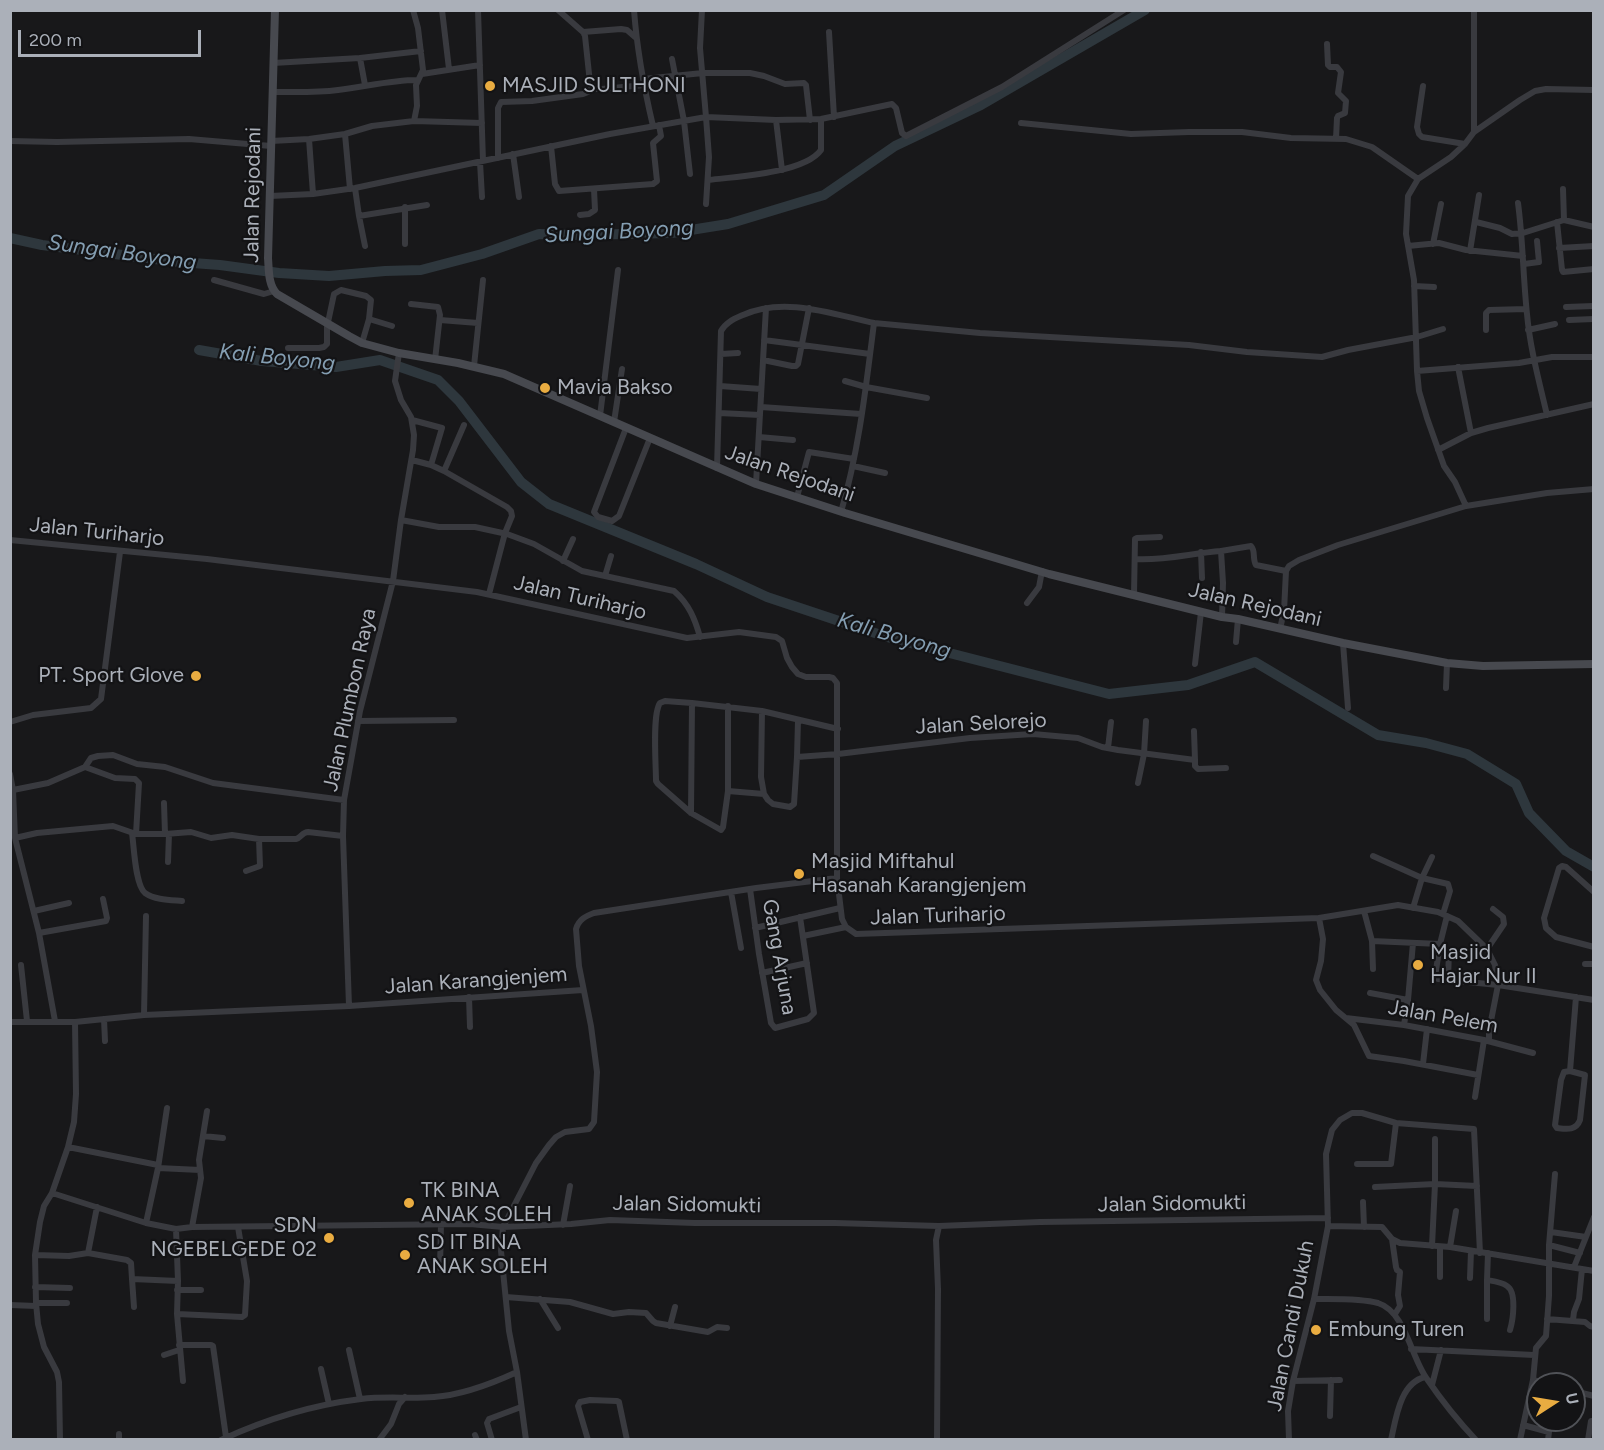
<!DOCTYPE html>
<style>
body{margin:0}
#map{position:relative;width:1604px;height:1450px;overflow:hidden;background:#18181a;font-family:Figtree,sans-serif}
canvas{display:block}
.frame{position:absolute;inset:0;border:12px solid #abb0b9;pointer-events:none}
.north{position:absolute;left:1526px;top:1372px;width:60px;height:60px;box-sizing:border-box;background:#131315;border:2px solid #505257;border-radius:50%;rotate:78deg;font-size:16px;font-weight:700;line-height:24px;text-align:center;color:#abb0b9}
.north::after{content:'';display:block;margin:auto;width:21px;height:27px;background:#e9ac41;clip-path:polygon(50% 0,100% 100%,50% 72%,0 100%)}
.scale{position:absolute;left:18px;top:30px;width:183px;height:27px;box-sizing:border-box;border:3px solid #abb0b9;border-top:0;padding-left:8px;font-size:18px;line-height:21px;white-space:nowrap;color:#abb0b9;-webkit-text-stroke:4px #131315;paint-order:stroke}
</style>
<div id="map">
<canvas width="1604" height="1450"></canvas>
<div class="frame"></div>
<div class="north">U</div>
<div class="scale">200 m</div>
</div>
<script>
const ctx = document.querySelector('canvas').getContext('2d');
ctx.lineJoin = 'round';
function stroke(path, color, width, dash) { ctx.strokeStyle = color; ctx.lineWidth = width; ctx.lineCap = dash ? 'butt' : 'round'; ctx.setLineDash(dash || []); ctx.stroke(path); }
function label(font, color, halo, rows, align = 'center') {
  ctx.font = font + ' Figtree,sans-serif'; ctx.lineWidth = 4.5; ctx.setLineDash([]); ctx.textBaseline = 'middle'; ctx.strokeStyle = halo; ctx.fillStyle = color; for (const [text, x, y, turn = 0] of rows) {
    ctx.save(); ctx.translate(x, y); ctx.rotate((+turn || 0) * Math.PI / 180); ctx.textAlign = isNaN(turn) ? turn : align; if (halo) ctx.strokeText(text, 0, 0); ctx.fillText(text, 0, 0); ctx.restore();
  }
}
const river = new Path2D(`
 M10,238L42,245L179,262L220,265L279,273L329,276L385,271L421,270L482,254L539,234L579,235L672,233L728,224L824,195L895,146L981,105L1145,10
 M199,350L262,361L336,367L380,360L438,380L459,401L521,482L549,504L696,564L767,597L887,637L1109,694L1188,685L1255,662L1378,735L1426,743L1467,754L1516,784L1529,813L1566,851L1594,867`);
const minor = new Path2D(`
 M442,10L449,69
 M478,10L483,161
 M558,10L583,32L585,36L590,83L596,89H602L644,85
 M634,10C637,50 644,88 653,126
 M1474,10V132
 M583,32L621,29L627,30L635,37
 M829,32L834,117
 M1327,44L1328,65L1330,67H1337L1341,72L1338,93L1346,101L1345,113L1338,116L1337,118L1336,139
 M360,58L365,85
 M672,59L684,121L690,174
 M273,63L360,58L421,51
 M422,74L480,65
 M643,79L703,73H750L764,76L785,84L804,83L806,85L810,120
 M1423,86L1417,127L1419,134L1422,137L1465,144
 M272,92C294,92 316,93 338,90C365,87 390,80 417,80
 M776,120L782,170
 M414,121L482,123
 M1021,123L1131,134L1189,132H1242L1291,138L1346,139L1372,147L1418,179
 M345,134L350,189
 M309,139L313,194
 M10,141L57,142L189,139L271,146
 M271,141L309,139L345,134L372,126L414,121L417,106L416,85L423,70L418,28L413,10
 M551,146L555,184L559,191L653,184L657,181L653,143L661,136L659,125
 M513,154L519,197
 M498,158V108L501,102L532,101L583,94L588,92L593,87
 M480,162L482,197
 M708,180C735,177 805,173 821,150V119
 M355,188L359,216L365,246
 M1563,189L1564,220
 M270,196L313,194L355,188L610,134L706,117L700,48L702,10
 M1518,203C1523,240 1523,277 1527,314C1530,348 1539,381 1547,415
 M706,204L709,157L706,117L776,120L821,119L892,104L896,108L902,133L906,136L1002,87L1124,10
 M405,207V244
 M580,215L589,214L595,210L594,189
 M359,216L427,205
 M1476,222L1500,228L1512,234L1523,233L1564,220L1594,227
 M1557,222L1562,270L1563,272L1594,269
 M1433,244L1441,204
 M1408,246L1439,243L1466,250L1523,256
 M1559,248L1594,246
 M1470,251L1479,195
 M1524,264L1539,262L1537,241
 M214,280L264,294L274,291
 M1414,286L1434,287
 M411,304L438,307L440,315L435,360
 M1566,307L1594,306
 M369,319L392,326
 M440,320L478,323
 M1569,320L1594,319
 M874,323L980,333L1189,345L1247,352L1322,357L1348,350L1417,337L1443,329
 M1486,330V313L1489,310L1526,309
 M1528,330L1555,324
 M764,340L870,354
 M288,348H319L324,347L327,344V327L334,294L341,290L366,296L371,300L369,319L362,343
 M721,354L738,353
 M763,360L792,366H796L798,364L809,308
 M474,366L483,280
 M1458,367L1471,433
 M1417,371L1519,363L1552,357H1594
 M845,381L866,387L927,398
 M720,386L761,389
 M761,407L861,414
 M719,413L760,415
 M600,416L618,270
 M412,420L442,428L431,465
 M614,422L622,369
 M626,428L594,512L598,517L612,521L619,516L650,438
 M759,437L793,440
 M1438,450L1471,433L1488,428L1594,404
 M412,460L431,465L444,471L507,507L511,511L512,516L505,533L489,594
 M853,466L885,473
 M717,468L721,331C726,322 734,319 743,315C784,296 832,314 874,323C866,386 859,451 841,512
 M444,471L464,425
 M756,484L766,308
 M797,497L809,452L854,459
 M1466,506L1547,493L1594,489
 M401,520L439,527H475L507,534L534,544L582,571L674,591C689,604 695,619 700,637
 M10,540L207,559L477,592L687,638L739,632L776,637L782,641L787,658L792,667L798,674L806,677H829L833,678L837,683V878L842,919L846,927L856,934L1319,918L1398,905L1438,912L1458,921L1487,949L1495,965L1498,985L1594,1000
 M1201,552L1202,578
 M1135,559C1164,561 1192,553 1221,551
 M563,561L573,539
 M605,576L611,556
 M1134,595L1135,539L1137,538L1160,537
 M1027,603L1039,587L1042,571
 M1222,617L1223,583L1221,551L1251,546C1256,551 1252,559 1256,565L1286,571
 M1280,629L1284,611L1286,571L1289,566L1299,560L1338,545L1466,506L1455,482L1444,466L1427,418L1419,391L1417,371L1414,280L1406,234L1408,196L1418,179L1451,157L1465,144L1474,132L1520,100L1535,91L1546,89L1594,90
 M1236,642L1238,619
 M1343,643L1348,708
 M1195,664L1201,612
 M1446,688L1447,663
 M728,706V791L764,794
 M762,711L761,777L764,794L768,800L773,804L790,807L794,804L797,757
 M798,720L797,757L838,754L970,738L1033,734L1078,738L1102,747L1118,750L1195,760V766L1198,769L1226,768
 M358,721L454,720
 M10,722L33,715L91,708L101,699L120,552
 M1194,731L1195,760
 M1108,748L1111,722
 M85,767L91,758L98,756L113,755L137,764L165,767L213,783L344,800
 M10,774L13,790L15,838L39,933L55,1021
 M1138,783L1144,754L1146,721
 M13,790L48,783L85,767L115,778L135,779L139,783L136,834
 M728,791L723,827L721,830L691,813L658,784L656,781C656,765 652,714 660,703L665,701L692,703L762,711L838,729
 M164,803L165,834
 M691,813L692,703
 M132,833C134,846 135,885 145,893C155,900 170,900 182,901
 M15,838L37,833L113,826L136,834H165L191,832L211,838L232,835L259,839H296C301,838 302,832 308,832L343,836
 M1373,856L1422,878L1448,884L1450,891L1443,914
 M168,862L169,834
 M246,871L260,866L259,839
 M750,889L759,954L771,1023L775,1028L808,1019L814,1013L800,917
 M731,892L741,948
 M1594,892L1566,867L1562,866L1559,868L1544,918L1546,928L1556,937L1594,947
 M1413,908L1422,878L1432,857
 M34,911L69,903
 M1364,911L1372,941L1373,969
 M1447,916L1440,944L1435,977L1438,979L1498,985L1489,1031V1041
 M1319,918L1323,939L1321,961L1316,980L1320,990L1336,1010L1354,1025L1369,1056L1404,1061L1478,1075
 M755,928L840,908
 M39,933L106,921L107,918L103,899
 M803,936L846,927
 M1372,941L1440,944
 M1487,949L1504,924L1503,917L1493,909
 M1585,964H1594
 M21,965L27,1021
 M762,973L807,963
 M1448,980L1449,951
 M1370,993L1408,1000
 M469,997L470,1027
 M349,1006L343,836L344,800L360,711L393,581L401,520L413,450L414,435L411,417L401,400L395,381L399,353
 M144,1015L146,916
 M1346,1018L1404,1025L1484,1040L1533,1053
 M104,1019L105,1041
 M10,1022H75L144,1015L349,1006L583,990
 M1404,1025L1408,1000L1413,943
 M1423,1064L1427,1029
 M1570,1071L1585,1075L1580,1120C1576,1131 1566,1129 1557,1128L1555,1125L1561,1080L1564,1072L1570,1071L1576,997
 M1475,1097L1484,1040
 M203,1136L223,1138
 M68,1147L158,1165
 M1357,1164H1391L1396,1123
 M158,1168L200,1170
 M1375,1187L1435,1184L1477,1186
 M52,1193L146,1223L176,1229L192,1227L470,1224L503,1227L571,1224L610,1220L695,1223H835L939,1226L1040,1222L1328,1218
 M1363,1202L1364,1227
 M146,1223L158,1168L167,1108
 M563,1225L570,1186
 M1328,1226L1382,1227L1392,1239L1400,1243L1450,1247L1594,1271
 M192,1227L201,1178L199,1160L207,1111
 M176,1229L178,1281L177,1314L183,1381
 M1551,1232L1586,1237
 M1392,1239L1396,1267L1397,1270L1400,1272L1398,1295L1400,1306L1395,1314
 M1549,1245L1580,1253
 M1432,1246L1435,1184V1139
 M1450,1247L1456,1211
 M88,1253L97,1207
 M35,1255L69,1256L88,1253L127,1260L131,1263L132,1279
 M1574,1267L1594,1217
 M440,1268L441,1224
 M1440,1277V1247
 M1470,1278L1471,1251
 M1487,1280L1488,1253
 M35,1287L70,1288
 M177,1290H201
 M506,1297L570,1302L613,1314L629,1312L646,1313L653,1321L656,1323L708,1332L717,1327L727,1328
 M540,1299L558,1328
 M1314,1299C1332,1299 1361,1298 1378,1303C1406,1312 1411,1358 1427,1379C1442,1401 1458,1421 1476,1440
 M36,1303H67
 M10,1305L36,1306
 M134,1307L132,1279L178,1281
 M177,1314L242,1317L245,1315L247,1281L238,1227
 M1487,1319V1280C1493,1281 1502,1282 1507,1286C1517,1292 1513,1320 1510,1330
 M1547,1319L1585,1322L1590,1326L1594,1327
 M1573,1320L1574,1312L1579,1299L1582,1269
 M670,1326L675,1307
 M179,1345H211L213,1346L226,1437
 M1411,1349L1534,1355
 M349,1350L360,1399
 M164,1355L179,1350
 M321,1369L329,1404
 M1533,1380L1549,1384
 M1293,1381L1340,1380
 M1432,1385L1441,1350
 M1574,1391L1594,1396
 M1330,1416L1331,1380
 M1523,1425L1549,1432L1548,1440
 M475,1435L477,1440
 M60,1440L59,1382L57,1372L44,1347L38,1324L36,1303L35,1255L40,1222L44,1206L52,1193L68,1147L74,1122L76,1094L75,1022
 M119,1440V1434
 M221,1440C266,1419 312,1405 361,1399C385,1396 410,1399 434,1397C463,1395 491,1384 517,1372
 M379,1440L391,1424L399,1404L405,1397
 M492,1440L487,1423L489,1419L521,1407
 M526,1440L517,1372L509,1331L501,1251L503,1227L536,1163L549,1145L556,1137L565,1132L589,1129L594,1122L597,1072L591,1026L579,966L576,929C579,919 586,916 594,913L756,888L837,878
 M588,1440L578,1406L580,1402L590,1400L617,1401L619,1402L627,1440
 M937,1440L938,1289L936,1240L939,1226
 M1289,1440L1288,1411L1293,1381L1314,1299L1328,1226L1326,1154L1332,1130L1340,1120L1352,1113H1362L1396,1123L1474,1129L1480,1253
 M1391,1440C1396,1418 1400,1383 1425,1377
 M1520,1440L1533,1380L1536,1348L1546,1336L1549,1296V1245L1555,1174
 M1588,1440L1591,1421H1594`);
const secondary = new Path2D(`
 M275,10L268,258C269,270 268,285 277,294L349,336L362,343L399,353L458,363L504,374L756,484L845,513L1049,574L1222,617L1238,619L1343,643L1447,663L1483,666L1594,664`);
const markers = [
 [490,86,6,"#e9ac41"],
 [545,388,6,"#e9ac41"],
 [196,676,6,"#e9ac41"],
 [799,874,6,"#e9ac41"],
 [1418,965,6,"#e9ac41"],
 [409,1203,6,"#e9ac41"],
 [329,1238,6,"#e9ac41"],
 [405,1255,6,"#e9ac41"],
 [1316,1330,6,"#e9ac41"]
];
const poiNames = [
 ["MASJID SULTHONI",502,86],
 ["Mavia Bakso",557,388],
 ["PT. Sport Glove",184,676,"right"],
 ["Masjid Miftahul",811,862],
 ["Hasanah Karangjenjem",811,886],
 ["Masjid",1430,953],
 ["Hajar Nur II",1430,977],
 ["TK BINA",421,1191],
 ["ANAK SOLEH",421,1215],
 ["SDN",317,1226,"right"],
 ["NGEBELGEDE 02",317,1250,"right"],
 ["SD IT BINA",417,1243],
 ["ANAK SOLEH",417,1267],
 ["Embung Turen",1328,1330]
];
const streetNames = [
 ["Jalan Rejodani",253,195,-89],
 ["Jalan Rejodani",790,474,19],
 ["Jalan Turiharjo",97,532,6],
 ["Jalan Turiharjo",580,598,13],
 ["Jalan Rejodani",1255,605,13],
 ["Jalan Plumbon Raya",350,700,-78],
 ["Jalan Selorejo",981,724,-3],
 ["Jalan Turiharjo",938,916,-2],
 ["Gang Arjuna",779,957,80],
 ["Jalan Karangjenjem",476,981,-4],
 ["Jalan Pelem",1443,1017,10],
 ["Jalan Sidomukti",1172,1204,-1],
 ["Jalan Sidomukti",687,1205,1],
 ["Jalan Candi Dukuh",1291,1326,-79]
];
const waterNames = [
 ["Sungai Boyong",619,232,-3],
 ["Sungai Boyong",122,253,8],
 ["Kali Boyong",277,358,6],
 ["Kali Boyong",894,636,16]
];
stroke(river, '#2e373d', 10);
stroke(minor, '#393a3f', 6);
stroke(secondary, '#47494f', 8);
for (const [x, y, r, color] of markers) { const dot = new Path2D(); dot.arc(x, y, r, 0, 2 * Math.PI); ctx.fillStyle = color; ctx.fill(dot); stroke(dot, '#131315', 2); }
label('21px', '#abb0b9', '#131315', poiNames, 'left');
label('21px', '#abb0b9', '#131315', streetNames);
label('italic 22px', '#849eb2', '#131315', waterNames);
</script>
